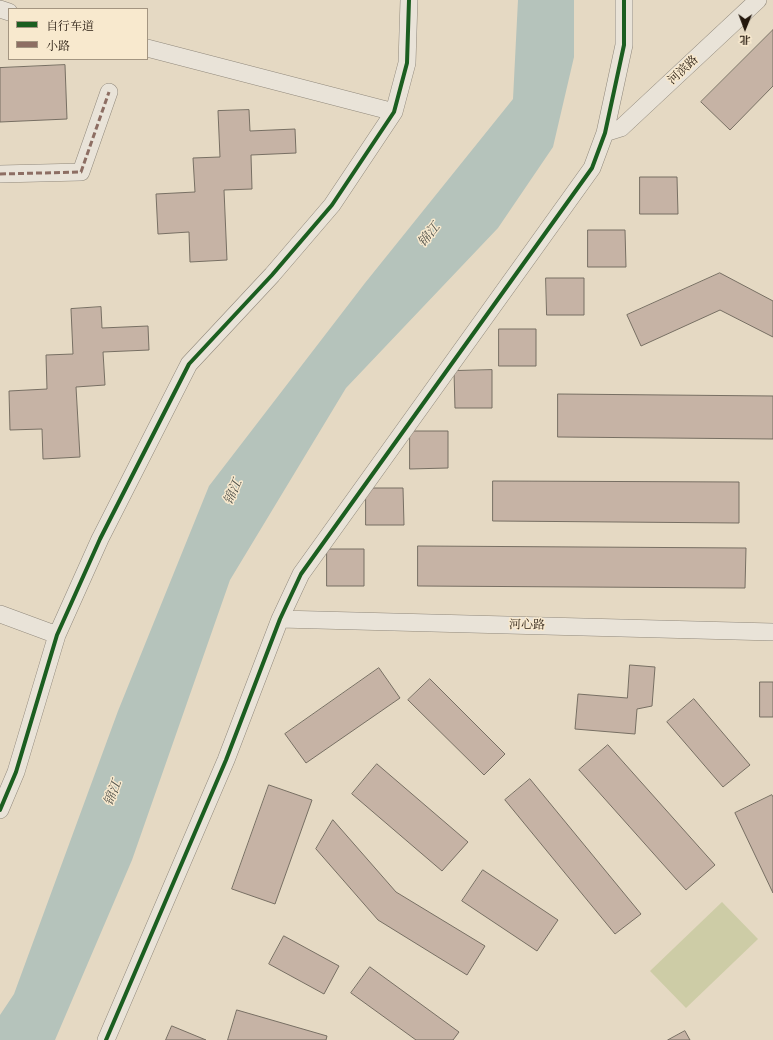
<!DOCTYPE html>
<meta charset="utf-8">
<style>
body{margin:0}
#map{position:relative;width:773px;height:1040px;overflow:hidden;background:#e5d9c3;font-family:"Libre Caslon Text","Noto Serif SC",serif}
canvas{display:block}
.legend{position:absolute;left:8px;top:8px;width:140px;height:52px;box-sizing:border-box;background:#f8e9ce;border:1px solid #a39581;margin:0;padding:5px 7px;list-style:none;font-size:12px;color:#24180d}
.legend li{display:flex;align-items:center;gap:8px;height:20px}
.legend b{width:20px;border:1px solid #a39581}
.north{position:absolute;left:725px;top:8px;width:40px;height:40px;-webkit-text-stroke:3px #f8e9ce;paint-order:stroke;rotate:181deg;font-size:11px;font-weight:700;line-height:16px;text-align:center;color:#24180d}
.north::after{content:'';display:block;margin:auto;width:14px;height:18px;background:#24180d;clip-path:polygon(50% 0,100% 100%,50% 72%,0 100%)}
</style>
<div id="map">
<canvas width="773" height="1040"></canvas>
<ul class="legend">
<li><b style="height:5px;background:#1b5e20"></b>自行车道</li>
<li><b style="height:5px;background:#8d6e63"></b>小路</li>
</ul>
<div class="north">北</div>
</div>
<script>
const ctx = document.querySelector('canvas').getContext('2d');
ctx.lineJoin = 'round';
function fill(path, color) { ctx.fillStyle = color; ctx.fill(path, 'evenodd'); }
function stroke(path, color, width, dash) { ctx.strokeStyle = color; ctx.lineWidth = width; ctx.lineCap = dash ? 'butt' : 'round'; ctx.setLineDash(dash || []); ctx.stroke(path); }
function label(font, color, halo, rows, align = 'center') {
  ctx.font = font + ' "Libre Caslon Text","Noto Serif SC",serif'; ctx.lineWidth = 3; ctx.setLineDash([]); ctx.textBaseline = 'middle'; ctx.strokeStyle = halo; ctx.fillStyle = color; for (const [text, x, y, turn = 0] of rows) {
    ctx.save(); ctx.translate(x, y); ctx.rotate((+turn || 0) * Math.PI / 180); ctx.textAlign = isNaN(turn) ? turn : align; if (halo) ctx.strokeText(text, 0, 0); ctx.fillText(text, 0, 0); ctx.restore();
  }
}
const green = new Path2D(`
 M722,902L758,939L686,1008L650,971Z`);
const water = new Path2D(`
 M518,0H574V57L553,147L498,228L346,388L230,580L132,860L55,1040H0V1015L14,994L118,711L209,486L365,283L513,99Z`);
const building = new Path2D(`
 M773,30V86L730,130L701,102Z
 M65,65L67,119L0,122V68Z
 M249,110L250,131L295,129L296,153L251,155L252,189L224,190L227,260L190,262L189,232L158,234L156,194L195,192L193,158L220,157L218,111Z
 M640,177H677L678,214H640Z
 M588,230H625L626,267H588Z
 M720,273L773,301V337L720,310L641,346L627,315Z
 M546,278H584V315H547Z
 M101,307L102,328L148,326L149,350L103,352L105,385L76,387L80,457L43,459L42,429L10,430L9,391L47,389L46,355L73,354L71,309Z
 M499,329H536V366H499Z
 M492,370V408H455L454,371Z
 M558,394L773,396V439L558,437Z
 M410,431H448V468L410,469Z
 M493,481L739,482V523L493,521Z
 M366,488H403L404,525H366Z
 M418,546L746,548L745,588L418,586Z
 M327,549H364V586H327Z
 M630,665L655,667L652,706L637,709L635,734L575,729L578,694L627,698Z
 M379,668L400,698L306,763L285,734Z
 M430,679L505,754L484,775L408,700Z
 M760,682H773V717H760Z
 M694,699L750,765L723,787L667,722Z
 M608,745L715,865L686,890L579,770Z
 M377,764L468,842L442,871L352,794Z
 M530,779L641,914L615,934L505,800Z
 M269,785L312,800L275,904L232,889Z
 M772,795L773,797V893L735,813Z
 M333,820L396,892L485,946L467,975L378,920L316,849Z
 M483,870L558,920L537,951L462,901Z
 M284,936L339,966L324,994L269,964Z
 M370,967L459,1032L453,1040H416L351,993Z
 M237,1010L327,1036L326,1040H228Z
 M172,1026L206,1040H166Z
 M685,1031L690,1040H668Z`);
const street = new Path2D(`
 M0,9L9,12
 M147,48L394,112
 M605,133L621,128L758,0
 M0,174L81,172L109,92
 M0,614L57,635
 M280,619L773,632
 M0,810L16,772L57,635L100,539L189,364L272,275L332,205L394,112L407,63L409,0
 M106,1040L226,760L280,619L301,574L592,168L605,133L624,45V0`);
const quiet = new Path2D(`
 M0,174L81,172L109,92`);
const cycleway = new Path2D(`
 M0,810L16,772L57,635L100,539L189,364L272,275L332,205L394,112L407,63L409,0
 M106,1040L226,760L280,619L301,574L592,168L605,133L624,45V0`);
const streetNames = [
 ["河滨路",683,70,-43],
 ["河心路",527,625,1]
];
const waterNames = [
 ["锦江",429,235,-51],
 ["锦江",233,492,-66],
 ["锦江",113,793,-69]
];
fill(green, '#cdcca6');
fill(water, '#b5c3bb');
fill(building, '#c6b3a5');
stroke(building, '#776f63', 1);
stroke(street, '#91897c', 18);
stroke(street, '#e9e3d8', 17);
stroke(quiet, '#8d6e63', 3, [6, 3]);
stroke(cycleway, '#1b5e20', 4);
label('12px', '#24180d', '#f8e9ce', streetNames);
label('italic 13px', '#4f5049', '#f8e9ce', waterNames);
</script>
